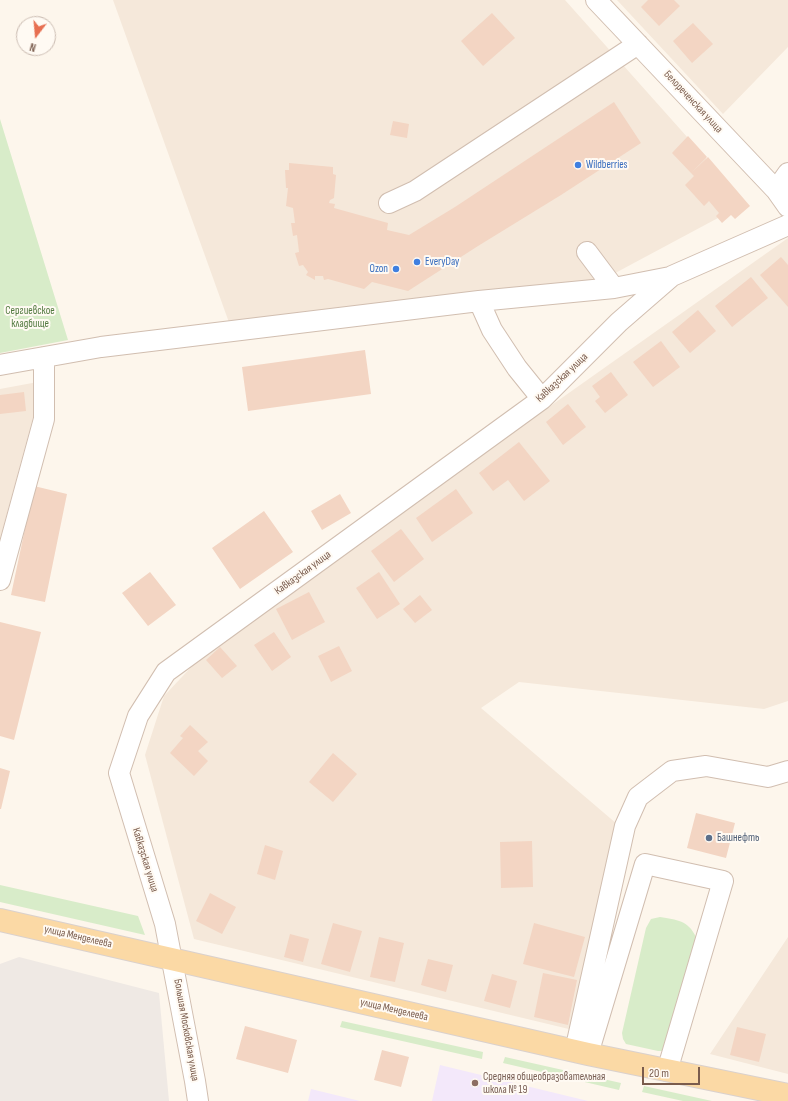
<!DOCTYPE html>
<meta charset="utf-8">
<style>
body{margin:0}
#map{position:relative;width:788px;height:1101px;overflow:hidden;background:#fdf6ec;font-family:"Sofia Sans Condensed",sans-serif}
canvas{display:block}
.north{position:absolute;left:16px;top:16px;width:40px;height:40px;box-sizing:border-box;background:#fffaf3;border:1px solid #cabbb1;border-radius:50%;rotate:196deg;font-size:11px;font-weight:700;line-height:16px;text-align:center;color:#7a5c4d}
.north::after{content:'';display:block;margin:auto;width:14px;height:18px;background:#e76f51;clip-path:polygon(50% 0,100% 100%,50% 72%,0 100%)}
.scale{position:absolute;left:642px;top:1067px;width:58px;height:18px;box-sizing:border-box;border:2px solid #7a5c4d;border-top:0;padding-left:5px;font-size:12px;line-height:14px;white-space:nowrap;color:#7a5c4d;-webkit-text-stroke:3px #fffaf3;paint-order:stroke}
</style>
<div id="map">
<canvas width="788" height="1101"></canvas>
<div class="north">N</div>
<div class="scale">20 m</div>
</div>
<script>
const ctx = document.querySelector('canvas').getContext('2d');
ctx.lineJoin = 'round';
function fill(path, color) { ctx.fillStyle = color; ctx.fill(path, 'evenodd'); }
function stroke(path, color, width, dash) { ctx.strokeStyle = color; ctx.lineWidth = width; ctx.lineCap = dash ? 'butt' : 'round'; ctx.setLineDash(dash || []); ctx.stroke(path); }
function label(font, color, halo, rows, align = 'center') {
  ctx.font = font + ' "Sofia Sans Condensed",sans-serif'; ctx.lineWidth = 4; ctx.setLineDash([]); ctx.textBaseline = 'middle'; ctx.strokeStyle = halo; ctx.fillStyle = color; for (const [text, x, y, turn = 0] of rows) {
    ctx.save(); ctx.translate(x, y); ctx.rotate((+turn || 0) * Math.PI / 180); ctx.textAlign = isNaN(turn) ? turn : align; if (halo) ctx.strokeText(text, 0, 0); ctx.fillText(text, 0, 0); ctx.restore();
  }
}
const residential = new Path2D(`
 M113,0H565L746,203L591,286L231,328Z
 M617,0H788V47L723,114Z
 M788,238V701L764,709L519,682L481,708L617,824L573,1030L194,939L145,755L164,696L211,646Z
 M43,381L0,539V389Z
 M788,937V1074L710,1054Z`);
const industrial = new Path2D(`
 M19,957L159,993L169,1101H0V964Z`);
const education = new Path2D(`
 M440,1065L588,1101H432Z
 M311,1089L360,1101H308Z`);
const green = new Path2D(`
 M0,119L68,340L0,353Z
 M0,885L138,916L145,935L0,902Z
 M660,917C677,920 688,920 696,937L666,1048L663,1051H658L626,1044L623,1039L622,1033L646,928L651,919Z
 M342,1021L483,1052L482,1059L340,1027Z
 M505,1057L621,1083L619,1090L503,1063Z
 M644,1086L712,1101H683L642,1092Z`);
const building = new Path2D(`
 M648,0H674L680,6L659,26L641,7Z
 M492,13L515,38L483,66L461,41Z
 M693,23L713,44L692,63L673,41Z
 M614,102L641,143L561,195L478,246L408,291L372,282L364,289L328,279L324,280L323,276H315V280L306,275L308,272L303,265L299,266L295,253L299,252L297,235L293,236L291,223H295L293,208L286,206L288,188H286L285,170H289V163L333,167V174L336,175L334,198L330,200L329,203L335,204L334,208L388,223L387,230L409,235L455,207Z
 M393,121L409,124L407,138L390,135Z
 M688,136L707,157L691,173L672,153Z
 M708,157L750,206L735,219L731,215L722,223L716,216L719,213L709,201L704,206L685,185L694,176L691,173Z
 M781,257L788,265V307L760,275Z
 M751,277L768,298L732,327L715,306Z
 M698,310L716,331L690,353L672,332Z
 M661,341L680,367L653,387L633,362Z
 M365,350L371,394L248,411L242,367Z
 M611,372L628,395L605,413L595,401L600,397L592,386Z
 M24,392L26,411L0,414V395Z
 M568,404L586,427L563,445L546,422Z
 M519,442L550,481L524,501L508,480L493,491L479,473Z
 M34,486L67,494L45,602L11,595Z
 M456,489L473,513L432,542L416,518Z
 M340,494L351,513L322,530L311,511Z
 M264,511L293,552L240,589L212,548Z
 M401,529L424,559L394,582L371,551Z
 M150,572L176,605L148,626L122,593Z
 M379,572L400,604L377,619L356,588Z
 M309,592L325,622L292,640L276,609Z
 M420,595L432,610L415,623L403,609Z
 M0,622L41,632L14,740L0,736Z
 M274,632L291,657L272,671L254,645Z
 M339,646L352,671L331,682L318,656Z
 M220,647L237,666L222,678L206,660Z
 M190,725L208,742L198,751L208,761L194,776L170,753L183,738L180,736Z
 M333,753L357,774L333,802L309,782Z
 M0,768L10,771L1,809H0Z
 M696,813L735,823L726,858L687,848Z
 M532,841L533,887L501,888L500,842Z
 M265,845L283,851L275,880L257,874Z
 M210,893L236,907L222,934L196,921Z
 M333,923L362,931L350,972L321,964Z
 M534,923L585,937L574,977L523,964Z
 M290,934L309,939L303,962L284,957Z
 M379,937L404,943L395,982L370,977Z
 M428,959L453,965L446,992L421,985Z
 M543,973L577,980L568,1025L534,1017Z
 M492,974L517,981L510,1008L484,1001Z
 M245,1026L297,1040L288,1073L236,1059Z
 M737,1027L766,1034L759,1062L730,1055Z
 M382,1050L409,1057L401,1087L374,1080Z`);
const minor = new Path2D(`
 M596,0L776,190L788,207
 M776,190L788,173
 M389,203L415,191L638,44
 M587,252L614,288
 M479,301L492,330L517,368L542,399
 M0,365L101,347L479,301L614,288L670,277
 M0,580L44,419V357
 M575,1051L625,826L638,797L672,771L706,766L768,777L788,771
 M588,1054L645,864L723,881L667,1071
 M198,1101L195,1081L165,924L119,773L138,716L166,672L542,399L619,322L672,276L788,225`);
const major = new Path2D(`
 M0,920L588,1054L788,1095`);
const markers = [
 [578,165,4,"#3f7fe0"],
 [417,262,4,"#3f7fe0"],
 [396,269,4,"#3f7fe0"],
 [709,838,4,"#5c6f8a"],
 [475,1083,4,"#8d6e63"]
];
const streetNames = [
 ["Белореченская улица",693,102,47],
 ["Кавказская улица",562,378,-43],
 ["Кавказская улица",303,573,-36],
 ["Кавказская улица",145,860,73],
 ["улица Менделеева",78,937,13],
 ["улица Менделеева",394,1010,13],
 ["Большая Московская улица",186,1030,80]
];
const shopNames = [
 ["Wildberries",586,165],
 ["EveryDay",425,262],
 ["Ozon",388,269,"right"]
];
const parkNames = [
 ["Сергиевское",30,311],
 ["кладбище",30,324]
];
const serviceNames = [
 ["Башнефть",717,838]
];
const educationNames = [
 ["Средняя общеобразовательная",483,1077],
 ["школа № 19",483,1090]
];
fill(residential, '#f5e8da');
fill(industrial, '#efe9e4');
fill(education, '#f3e8fa');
fill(green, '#d8ecc9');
fill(building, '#f3d5c3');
stroke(minor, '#d1beb0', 22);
stroke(major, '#dad1cd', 24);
stroke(minor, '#fff', 20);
stroke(major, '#fbd9a5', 22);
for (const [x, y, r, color] of markers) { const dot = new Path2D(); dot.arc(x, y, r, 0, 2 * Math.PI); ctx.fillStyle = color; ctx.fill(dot); stroke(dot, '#fffaf3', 1.5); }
label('11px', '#7a5c4d', '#fffaf3', streetNames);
label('11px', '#366cbe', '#fffaf3', shopNames, 'left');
label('11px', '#537a41', '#fffaf3', parkNames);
label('11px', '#4e5e75', '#fffaf3', serviceNames, 'left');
label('11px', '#785e54', '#fffaf3', educationNames, 'left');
</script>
